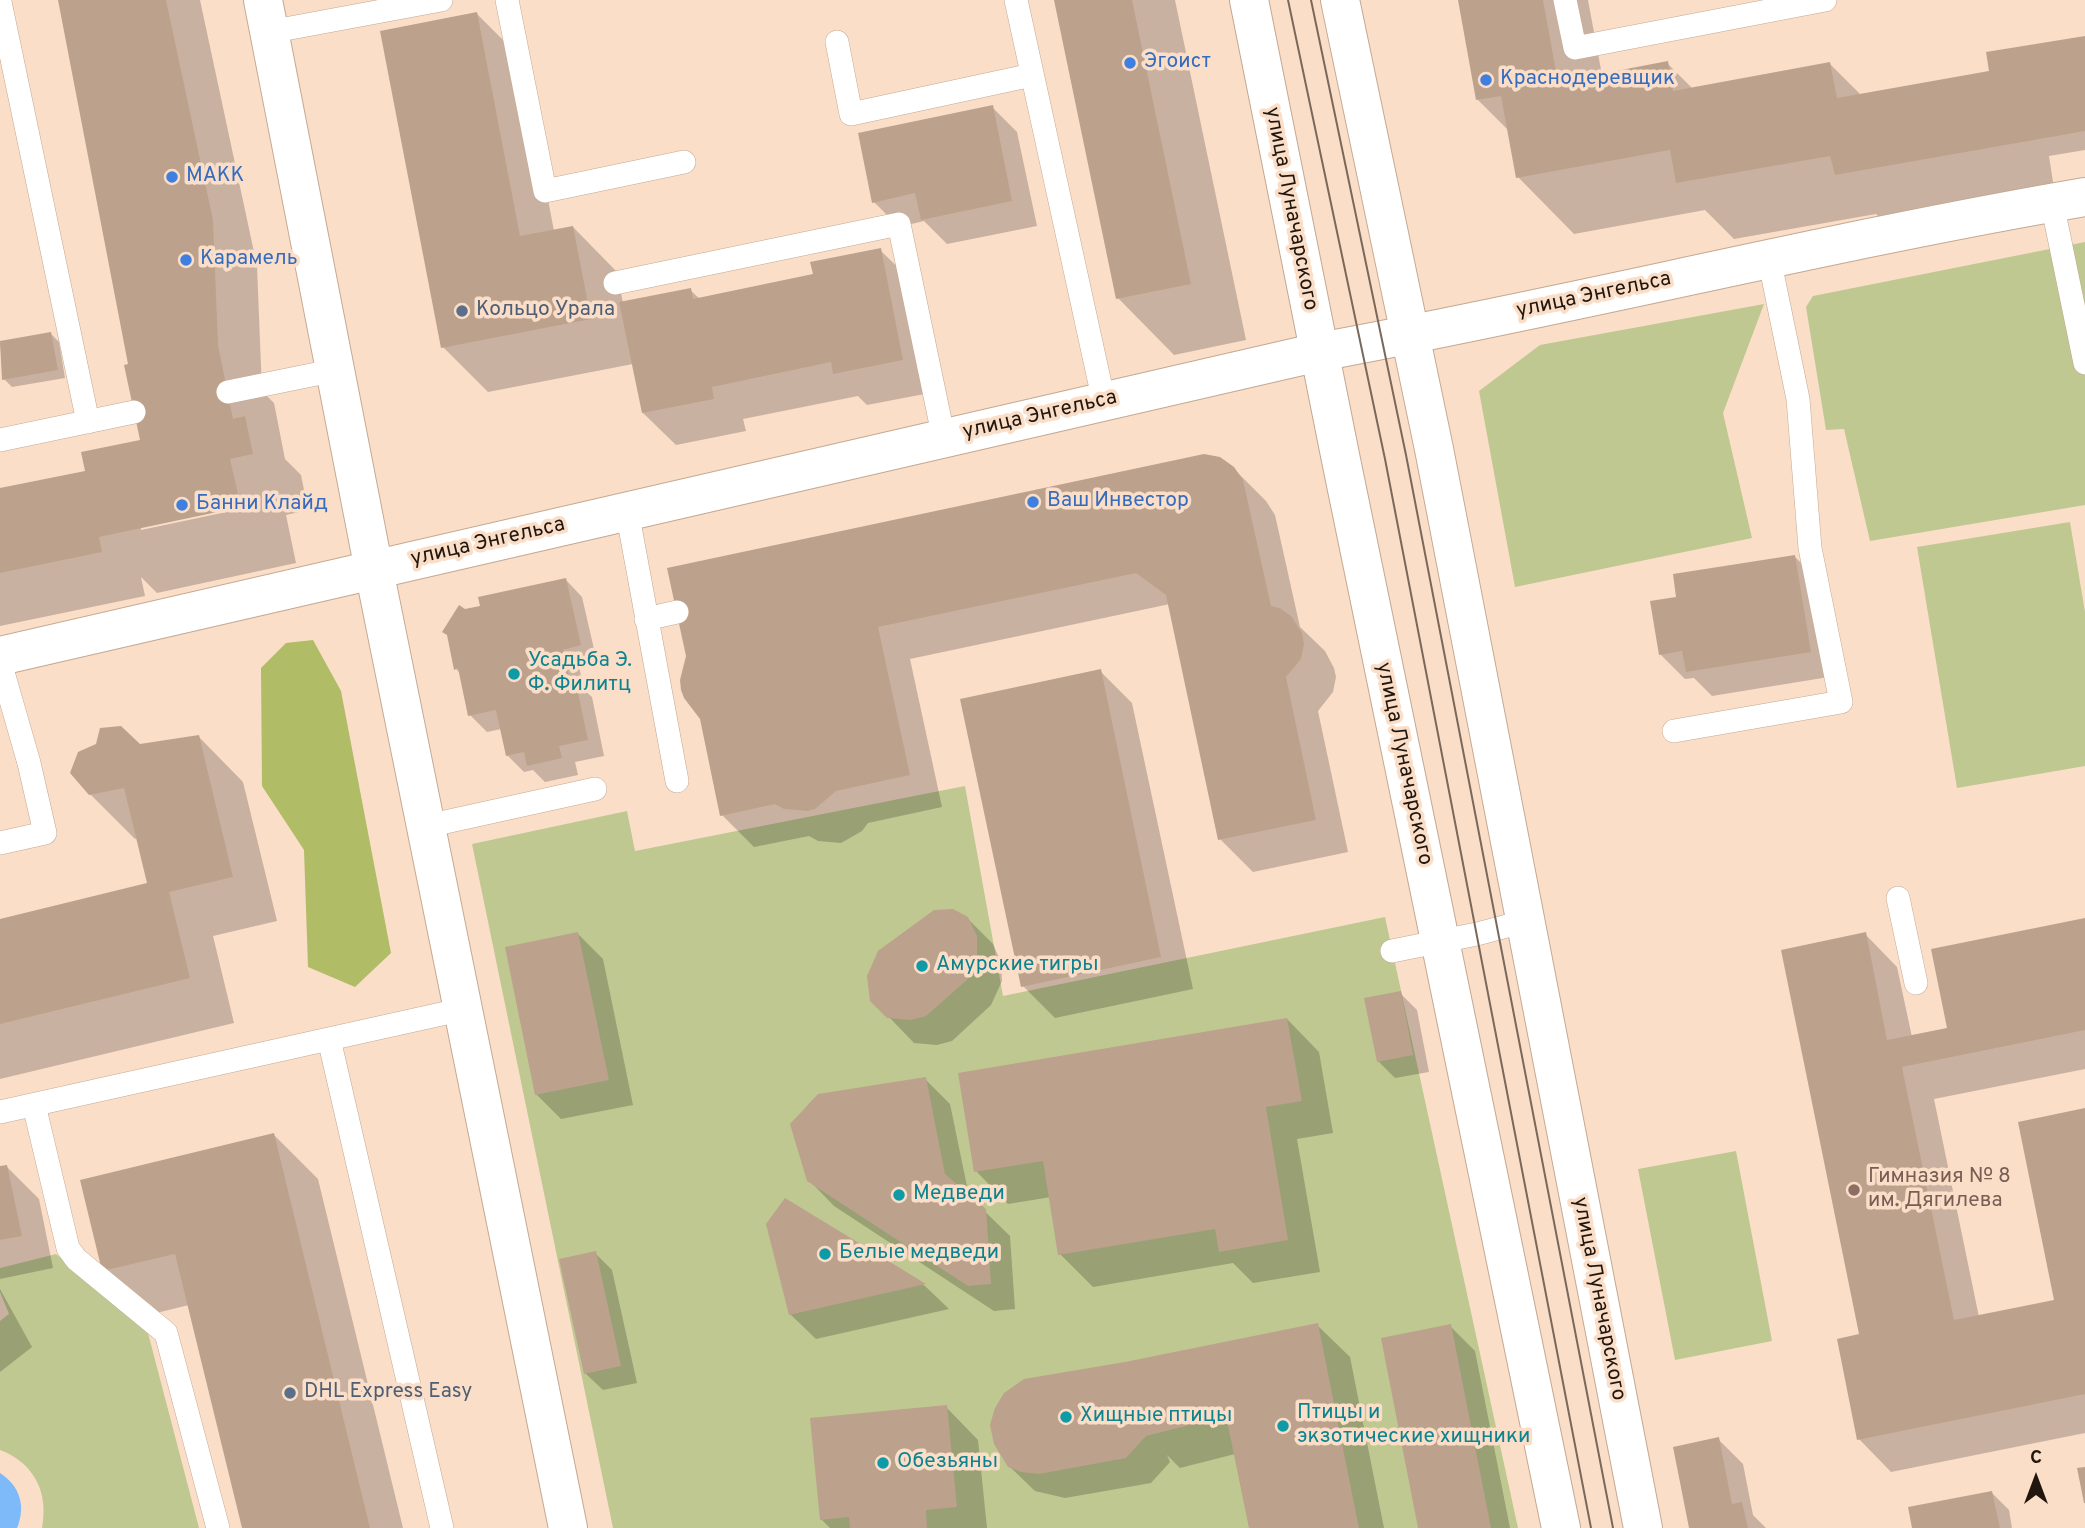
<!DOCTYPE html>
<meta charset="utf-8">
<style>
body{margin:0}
#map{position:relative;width:2085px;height:1528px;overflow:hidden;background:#fbdec8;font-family:Overpass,sans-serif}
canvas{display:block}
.north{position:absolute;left:2001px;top:1444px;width:70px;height:70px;-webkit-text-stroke:5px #fbdec8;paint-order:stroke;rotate:0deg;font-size:19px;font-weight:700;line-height:28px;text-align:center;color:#20160e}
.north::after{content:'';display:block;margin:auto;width:24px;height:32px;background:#20160e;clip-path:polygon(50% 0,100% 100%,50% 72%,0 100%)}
</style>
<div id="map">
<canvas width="2085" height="1528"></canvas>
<div class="north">С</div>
</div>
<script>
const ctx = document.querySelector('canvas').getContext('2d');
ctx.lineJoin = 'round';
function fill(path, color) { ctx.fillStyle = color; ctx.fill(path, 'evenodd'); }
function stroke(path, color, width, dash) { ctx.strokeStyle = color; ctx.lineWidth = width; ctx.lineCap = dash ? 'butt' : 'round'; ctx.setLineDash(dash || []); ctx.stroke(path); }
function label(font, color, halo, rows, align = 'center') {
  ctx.font = font + ' Overpass,sans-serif'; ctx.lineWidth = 7; ctx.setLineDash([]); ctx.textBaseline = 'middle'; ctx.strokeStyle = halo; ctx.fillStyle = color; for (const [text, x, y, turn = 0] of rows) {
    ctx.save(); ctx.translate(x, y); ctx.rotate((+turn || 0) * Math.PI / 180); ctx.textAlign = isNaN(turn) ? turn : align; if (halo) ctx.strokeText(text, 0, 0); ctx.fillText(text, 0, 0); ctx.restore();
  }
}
const green = new Path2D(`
 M2085,242V505L1870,541L1844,429L1826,430L1806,307L1813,296Z
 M1764,304L1723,413L1752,538L1515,587L1479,391L1540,345Z
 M2070,522L2085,612V766L1957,788L1917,547Z
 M965,786L1003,996L1385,917L1518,1528H613L472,844L627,811L635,851Z
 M1736,1151L1772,1341L1675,1360L1638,1169Z
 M56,1254L148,1333L199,1528H42C49,1492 34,1463 0,1450V1321L9,1314L0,1292V1268Z`);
const forest = new Path2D(`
 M313,640L341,691L391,953L355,987L308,967L304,850L262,786L261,668L286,643Z`);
const water = new Path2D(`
 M0,1473C20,1486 26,1506 17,1528H0Z`);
const shadow = new Path2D(`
 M60,0H200L257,266L262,391L274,403L285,459L301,475L308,510L286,515L296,563L157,593L141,577L145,596L0,626V490L84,473L142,441L130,365ZM249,504L250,507L141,530V526Z
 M1056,0H1175L1246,340L1174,355L1118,298Z
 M1460,0H1588L1602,75L1667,63L1693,89L1830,64L1861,95L1991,73L2085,37V150L2049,156L2056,201L1893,230L1876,214L1734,239L1705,210L1574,234L1518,177L1509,131L1477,99Z
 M477,14L521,58L554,231L573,227L617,272L623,303L690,290L700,299L815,276L880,250L913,282L935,392L867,405L858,396L743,419L746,431L676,445L643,413L633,364L488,392L443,347Z
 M992,107L1017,132L1037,226L947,244L924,221L899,227L874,202Z
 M51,334L59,342L65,378L12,387L4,379L0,343Z
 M1233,468L1266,501L1275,515L1300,627L1325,651L1334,668L1336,677L1333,692L1318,711L1348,852L1253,872L1220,839L1170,604L910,659L942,807L868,823L862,831L841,843L818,841L809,836L754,847L722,815L701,719L686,698Z
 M1794,556L1820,581L1835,676L1712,696L1694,678L1685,679L1660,654L1678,599Z
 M566,580L582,597L597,662L579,666L584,690L592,697L604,756L575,762L578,775L545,782L533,770L524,772L507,755L501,729L487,732L470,715L461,674L456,669L465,611Z
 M1100,671L1132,703L1193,989L1055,1018L1023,986Z
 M199,737L243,782L277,921L213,936L234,1023L0,1079V921L149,885L138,838L135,839L90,794L139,746Z
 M967,918L993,944L1001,962L1002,981L991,1005L952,1041L937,1045L914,1043L889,1017Z
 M2085,920V1069L1934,1099L1979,1317L2056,1301L2085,1110V1433L1891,1472L1859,1439L1865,934L1897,967L1912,1037L1949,1029Z
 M578,934L603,959L633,1105L561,1119L536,1094Z
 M1400,993L1417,1010L1429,1072L1395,1078L1378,1061Z
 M1287,1019L1319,1052L1333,1133L1297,1139L1320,1272L1253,1283L1233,1263L1093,1287L1060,1254L1051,1197L1008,1204L976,1171Z
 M925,1079L950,1104L969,1196L1010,1236L1015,1309L994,1311L834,1206L809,1180Z
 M274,1135L318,1179L403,1528H244L189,1305L148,1315L104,1270Z
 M7,1167L39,1199L53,1268L0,1279V1168Z
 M786,1200L925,1286L949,1309L816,1339L790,1314Z
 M595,1253L612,1270L637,1383L603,1390L586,1374L561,1261Z
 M0,1289L32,1347L0,1372Z
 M1317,1325L1350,1357L1384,1528H1251L1235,1454L1180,1468L1167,1455L1170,1462L1151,1483L1065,1498L1035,1491L1009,1466L1125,1364Z
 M1450,1326L1475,1351L1510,1528H1420Z
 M946,1407L978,1440L987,1528H830L821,1519Z
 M1718,1439L1743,1464L1753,1515L1766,1528H1691Z
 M1992,1493L2009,1510L2012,1528H1913Z`);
const building = new Path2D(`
 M58,0H166L213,220L218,345L233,419L245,416L253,454L230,459L241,507L99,537L102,552L0,573V488L85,471L81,452L140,440L124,365L128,364Z
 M1054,0H1132L1191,284L1116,299Z
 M1458,0H1543L1558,82L1668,61L1673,91L1830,62L1837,98L1989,71L1986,52L2085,36V131L1835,175L1830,156L1676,183L1670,150L1516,178L1501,96L1476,100Z
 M477,12L520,236L573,226L591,319L441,348L380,31Z
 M993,105L1012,201L921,220L915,193L872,203L858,133Z
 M881,248L903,360L833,374L831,362L712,387L714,399L642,413L619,302L691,288L693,299L813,274L810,262Z
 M51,332L58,370L2,380L0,341Z
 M1204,454L1220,457L1234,467L1243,480L1271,606L1280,608L1292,617L1302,633L1304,644L1301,659L1286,677L1316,820L1218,840L1166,595L1136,573L878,627L910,775L836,791L815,809L808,811L784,809L775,804L720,816L700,719L684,698L681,690L680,680L686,656L667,568Z
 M1795,555L1811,652L1686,672L1682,651L1659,655L1650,601L1676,597L1673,574Z
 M566,578L581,645L563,650L570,680L575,678L588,740L559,746L562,758L527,766L524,752L506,756L496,710L468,716L458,668L454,670L447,635L442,632L459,605L465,609L480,606L478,597Z
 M1101,669L1161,957L1021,987L960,699Z
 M121,726L140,744L199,735L233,877L169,892L190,978L0,1024V919L147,883L124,788L89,795L70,773L78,752L96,744L100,728Z
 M953,909L968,917L977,936V955L967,980L926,1016L911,1020L887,1018L870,1001L867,976L878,951L934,910Z
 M2085,918V1030L1902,1067L1954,1320L2054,1300L2018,1122L2085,1108V1394L1857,1440L1837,1339L1859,1334L1781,950L1866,932L1887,1040L1947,1028L1931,949Z
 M578,932L609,1080L535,1095L505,947Z
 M1401,991L1413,1055L1377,1062L1364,998Z
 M1287,1018L1302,1101L1266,1107L1288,1240L1219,1252L1215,1229L1058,1255L1043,1161L974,1172L958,1073Z
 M926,1077L945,1174L986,1209L991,1284L968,1286L807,1181L790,1124L818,1094Z
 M274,1133L370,1528H242L175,1254L102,1271L80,1180Z
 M7,1165L22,1236L0,1240V1166Z
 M785,1198L926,1284L789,1315L766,1224Z
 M596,1251L621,1366L584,1374L559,1259Z
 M1318,1323L1359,1528H1249L1226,1416L1146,1436L1126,1458L1039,1474L1021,1472L1008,1467L994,1444L990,1425L995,1408L1004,1393L1024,1379L1125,1362Z
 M1451,1324L1491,1528H1418L1381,1338Z
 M947,1405L957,1507L926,1510L927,1528H850L849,1517L820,1520L810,1418Z
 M1719,1437L1732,1504L1742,1502L1748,1528H1689L1673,1447Z
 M2085,1467V1503H2084L2077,1468Z
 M1992,1491L2000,1528H1912L1908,1507Z`);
const service = new Path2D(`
 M507,0L545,191L684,162
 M1016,0L1104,402
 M1565,0L1575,48L1825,0
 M0,2L88,422
 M269,32L441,0
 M837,42L851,114L1032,75
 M2052,203L2085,363
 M615,283L899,224L944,439
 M228,392L336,370
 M0,440L134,412
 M627,511L677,781
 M646,619L677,612
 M0,662L29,763L45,833L0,843
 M1674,731L1841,702L1810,548L1798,399L1769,258
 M427,826L595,789
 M1898,898L1916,983
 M1392,951L1477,934L1526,921
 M329,1039L442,1528
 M34,1105L68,1248L76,1259L166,1333L218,1528
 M0,1112L464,1009`);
const minor = new Path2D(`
 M263,0L374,570L568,1528
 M0,656L1319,352C1575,305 1828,241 2085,197`);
const secondary = new Path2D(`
 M1249,0L1341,460L1561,1528
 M1340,0L1434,449L1643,1528`);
const tram = new Path2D(`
 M1288,0L1385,459L1591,1528
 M1311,0L1406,455L1613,1528`);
const markers = [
 [1130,63,7,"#3f7fe0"],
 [1486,80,7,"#3f7fe0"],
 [172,177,7,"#3f7fe0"],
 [186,260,7,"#3f7fe0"],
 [462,311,7,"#5c6f8a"],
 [1033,502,7,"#3f7fe0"],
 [182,505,7,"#3f7fe0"],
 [514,674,7,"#0f9aa8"],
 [922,966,7,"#0f9aa8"],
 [1854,1190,7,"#8d6e63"],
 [899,1195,7,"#0f9aa8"],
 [825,1254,7,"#0f9aa8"],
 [290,1393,7,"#5c6f8a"],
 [1066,1417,7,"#0f9aa8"],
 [1283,1426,7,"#0f9aa8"],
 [883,1463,7,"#0f9aa8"]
];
const shopNames = [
 ["Эгоист",1144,63],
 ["Краснодеревщик",1500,80],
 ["МАКК",186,177],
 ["Карамель",200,260],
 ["Ваш Инвестор",1047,502],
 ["Банни Клайд",196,505]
];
const streetNames = [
 ["улица Луначарского",1290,209,79],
 ["улица Энгельса",1594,296,-12],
 ["улица Энгельса",1040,416,-13],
 ["улица Энгельса",488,543,-13],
 ["улица Луначарского",1403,764,78],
 ["улица Луначарского",1598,1299,79]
];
const serviceNames = [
 ["Кольцо Урала",476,311],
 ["DHL Express Easy",304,1393]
];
const cultureNames = [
 ["Усадьба Э.",528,662],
 ["Ф. Филитц",528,686],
 ["Амурские тигры",936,966],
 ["Медведи",913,1195],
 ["Белые медведи",839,1254],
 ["Птицы и",1297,1414],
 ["экзотические хищники",1297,1438],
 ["Хищные птицы",1080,1417],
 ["Обезьяны",897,1463]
];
const educationNames = [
 ["Гимназия № 8",1868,1178],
 ["им. Дягилева",1868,1202]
];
fill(green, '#bfc891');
fill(forest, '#b0bc66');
fill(water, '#7eb9fa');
fill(shadow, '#0003');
fill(building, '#bca18c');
stroke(service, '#c3a892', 24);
stroke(minor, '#c3a892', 40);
stroke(secondary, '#c3a892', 40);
stroke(service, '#fff', 23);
stroke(minor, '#fff', 38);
stroke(secondary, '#fff', 38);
stroke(tram, '#7a685b', 2);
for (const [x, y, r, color] of markers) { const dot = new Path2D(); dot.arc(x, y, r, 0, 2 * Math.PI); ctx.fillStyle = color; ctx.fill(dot); stroke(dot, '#fbdec8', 2.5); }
label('21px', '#366cbe', '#fbdec8', shopNames, 'left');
label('21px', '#20160e', '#fbdec8', streetNames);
label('21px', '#4e5e75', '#fbdec8', serviceNames, 'left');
label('21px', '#0d838f', '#fbdec8', cultureNames, 'left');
label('21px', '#785e54', '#fbdec8', educationNames, 'left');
</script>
